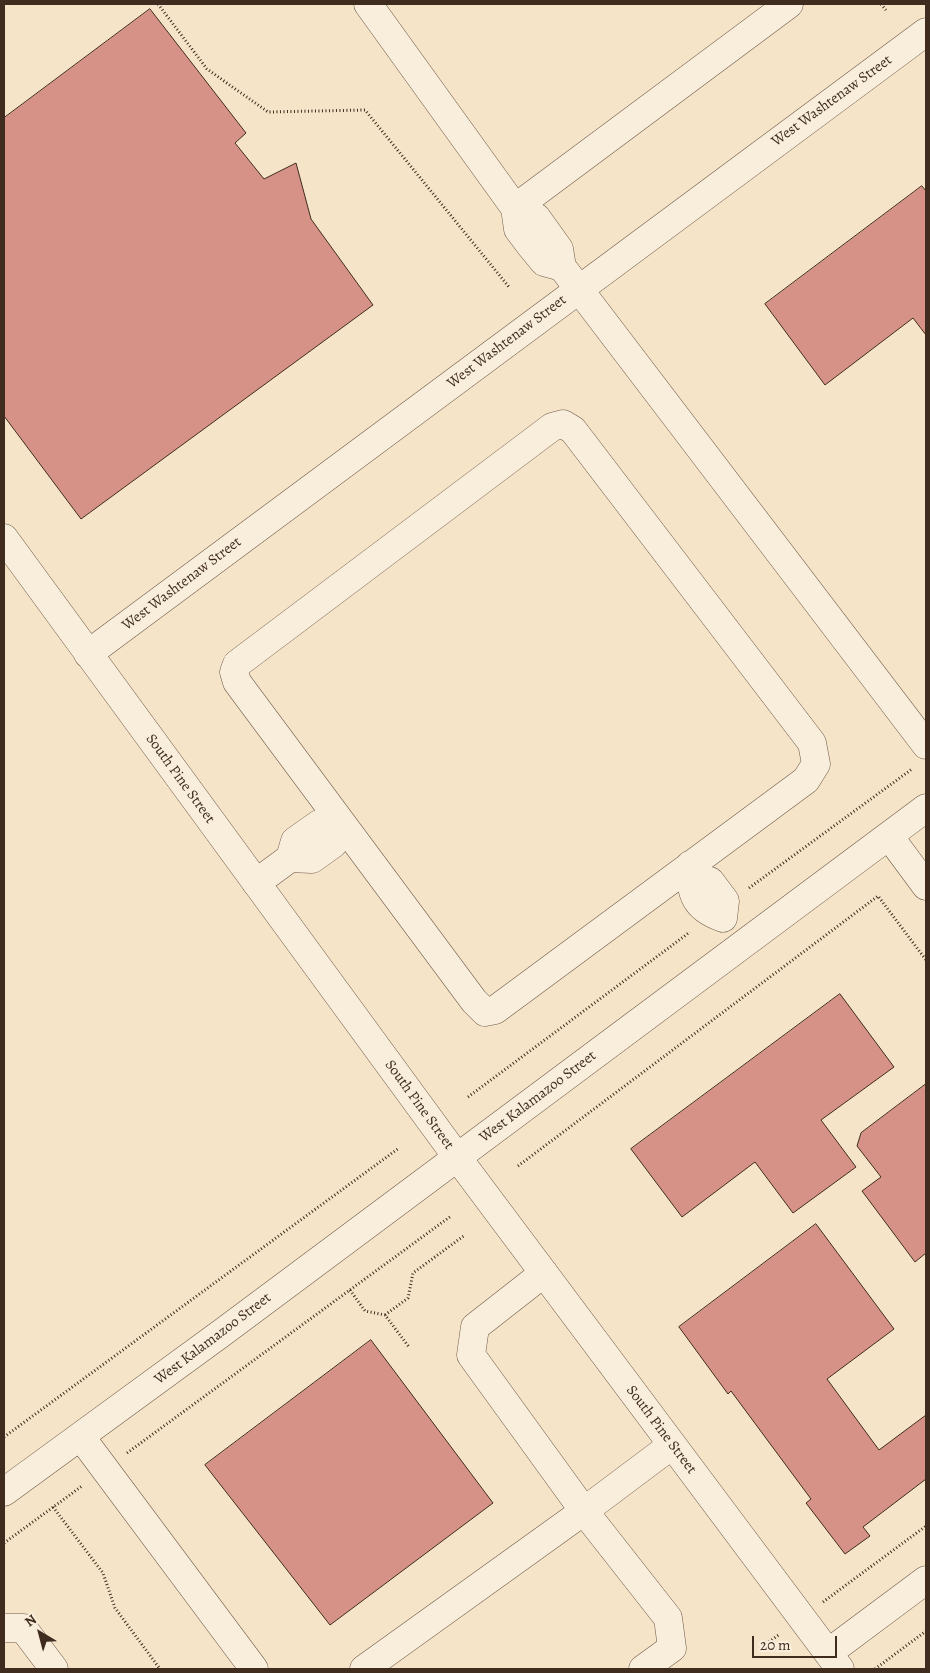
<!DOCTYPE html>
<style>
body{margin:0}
#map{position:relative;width:930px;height:1673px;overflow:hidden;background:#f6e4c8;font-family:Alegreya,serif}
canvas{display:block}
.frame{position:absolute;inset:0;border:5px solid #3f2c1f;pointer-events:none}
.north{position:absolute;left:15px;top:1608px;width:50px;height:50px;-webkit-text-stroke:4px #f9eddb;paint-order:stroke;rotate:323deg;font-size:14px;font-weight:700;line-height:20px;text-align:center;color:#3f2c1f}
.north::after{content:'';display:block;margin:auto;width:18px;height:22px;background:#3f2c1f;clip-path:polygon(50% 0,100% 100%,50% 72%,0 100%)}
.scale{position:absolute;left:752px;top:1636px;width:85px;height:22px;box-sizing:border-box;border:2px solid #3f2c1f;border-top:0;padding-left:6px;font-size:15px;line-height:18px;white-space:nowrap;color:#3f2c1f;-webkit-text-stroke:4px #f9eddb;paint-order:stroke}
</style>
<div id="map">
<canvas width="930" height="1673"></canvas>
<div class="frame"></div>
<div class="north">N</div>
<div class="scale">20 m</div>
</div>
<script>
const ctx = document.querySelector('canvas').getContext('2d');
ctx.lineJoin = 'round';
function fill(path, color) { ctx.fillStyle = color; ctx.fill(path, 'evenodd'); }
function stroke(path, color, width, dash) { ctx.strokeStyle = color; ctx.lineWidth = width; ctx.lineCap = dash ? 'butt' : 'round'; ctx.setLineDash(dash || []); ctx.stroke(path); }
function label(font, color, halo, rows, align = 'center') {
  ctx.font = font + ' Alegreya,serif'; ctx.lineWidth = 4; ctx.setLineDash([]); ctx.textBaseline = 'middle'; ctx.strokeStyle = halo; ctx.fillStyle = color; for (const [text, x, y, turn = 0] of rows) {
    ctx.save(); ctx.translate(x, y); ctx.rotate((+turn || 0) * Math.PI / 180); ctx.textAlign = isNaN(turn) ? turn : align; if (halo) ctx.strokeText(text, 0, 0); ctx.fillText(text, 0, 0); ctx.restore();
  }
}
const building = new Path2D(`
 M150,9L246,133L235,143L264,179L296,163L311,219L373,305L81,519L4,416V118Z
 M922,186L926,191V335L913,318L825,385L765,304Z
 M840,994L894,1067L821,1120L856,1167L793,1213L755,1162L682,1217L631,1149Z
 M926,1084V1253L915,1262L862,1191L881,1177L857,1146L861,1133Z
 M816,1224L894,1329L827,1379L879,1450L926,1415V1479L863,1527L870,1536L845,1554L806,1503L811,1499L731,1391L728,1394L679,1327Z
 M371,1340L493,1503L330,1625L205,1465Z`);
const path = new Path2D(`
 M158,4L207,69L268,112L365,110L509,287
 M881,4L886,10
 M749,888L912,769
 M468,1097L690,932
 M518,1166L878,896L926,960
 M350,1290L365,1311L385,1315L409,1347
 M385,1315L408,1298L413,1273L465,1235
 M4,1437L399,1148
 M127,1453L451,1216
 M53,1507L103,1573L115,1608L160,1669
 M4,1543L82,1486
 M823,1602L926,1526
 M766,1644L780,1634
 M875,1669L926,1631`);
const minor = new Path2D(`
 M368,4L515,208L789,4
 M515,208L536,217L559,249L562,267L544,262L530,245L518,229Z
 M562,267L926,745
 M563,424L573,430L812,743L816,764L806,780L495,1010L485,1012L474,1001L237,682L234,672L237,664L552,427Z
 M4,538L457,1157L840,1669
 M88,654L926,32
 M889,836L926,886
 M690,865C691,894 694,908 723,918L725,901L710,881L690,876
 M256,883L290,858L295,841L319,824L339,820L333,844L312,859L290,858
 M81,1437L254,1669
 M4,1492L223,1332L926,808
 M4,1628H23L54,1669
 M828,1653L926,1580
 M364,1669L584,1511L471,1355L475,1327L544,1273
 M643,1669L672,1648L668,1618L584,1511L672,1445`);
const streetNames = [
 ["West Washtenaw Street",832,101,-36],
 ["West Washtenaw Street",507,342,-37],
 ["West Washtenaw Street",182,584,-37],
 ["South Pine Street",180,779,54],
 ["West Kalamazoo Street",538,1097,-37],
 ["South Pine Street",419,1105,54],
 ["West Kalamazoo Street",213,1339,-37],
 ["South Pine Street",661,1430,53]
];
fill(building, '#d79287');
stroke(building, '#3f2c1f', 1);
stroke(minor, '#6d5a49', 29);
stroke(path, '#3f2c1f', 3, [1, 2.5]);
stroke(minor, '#f9eddb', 28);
label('15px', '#3f2c1f', '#f9eddb', streetNames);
</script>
